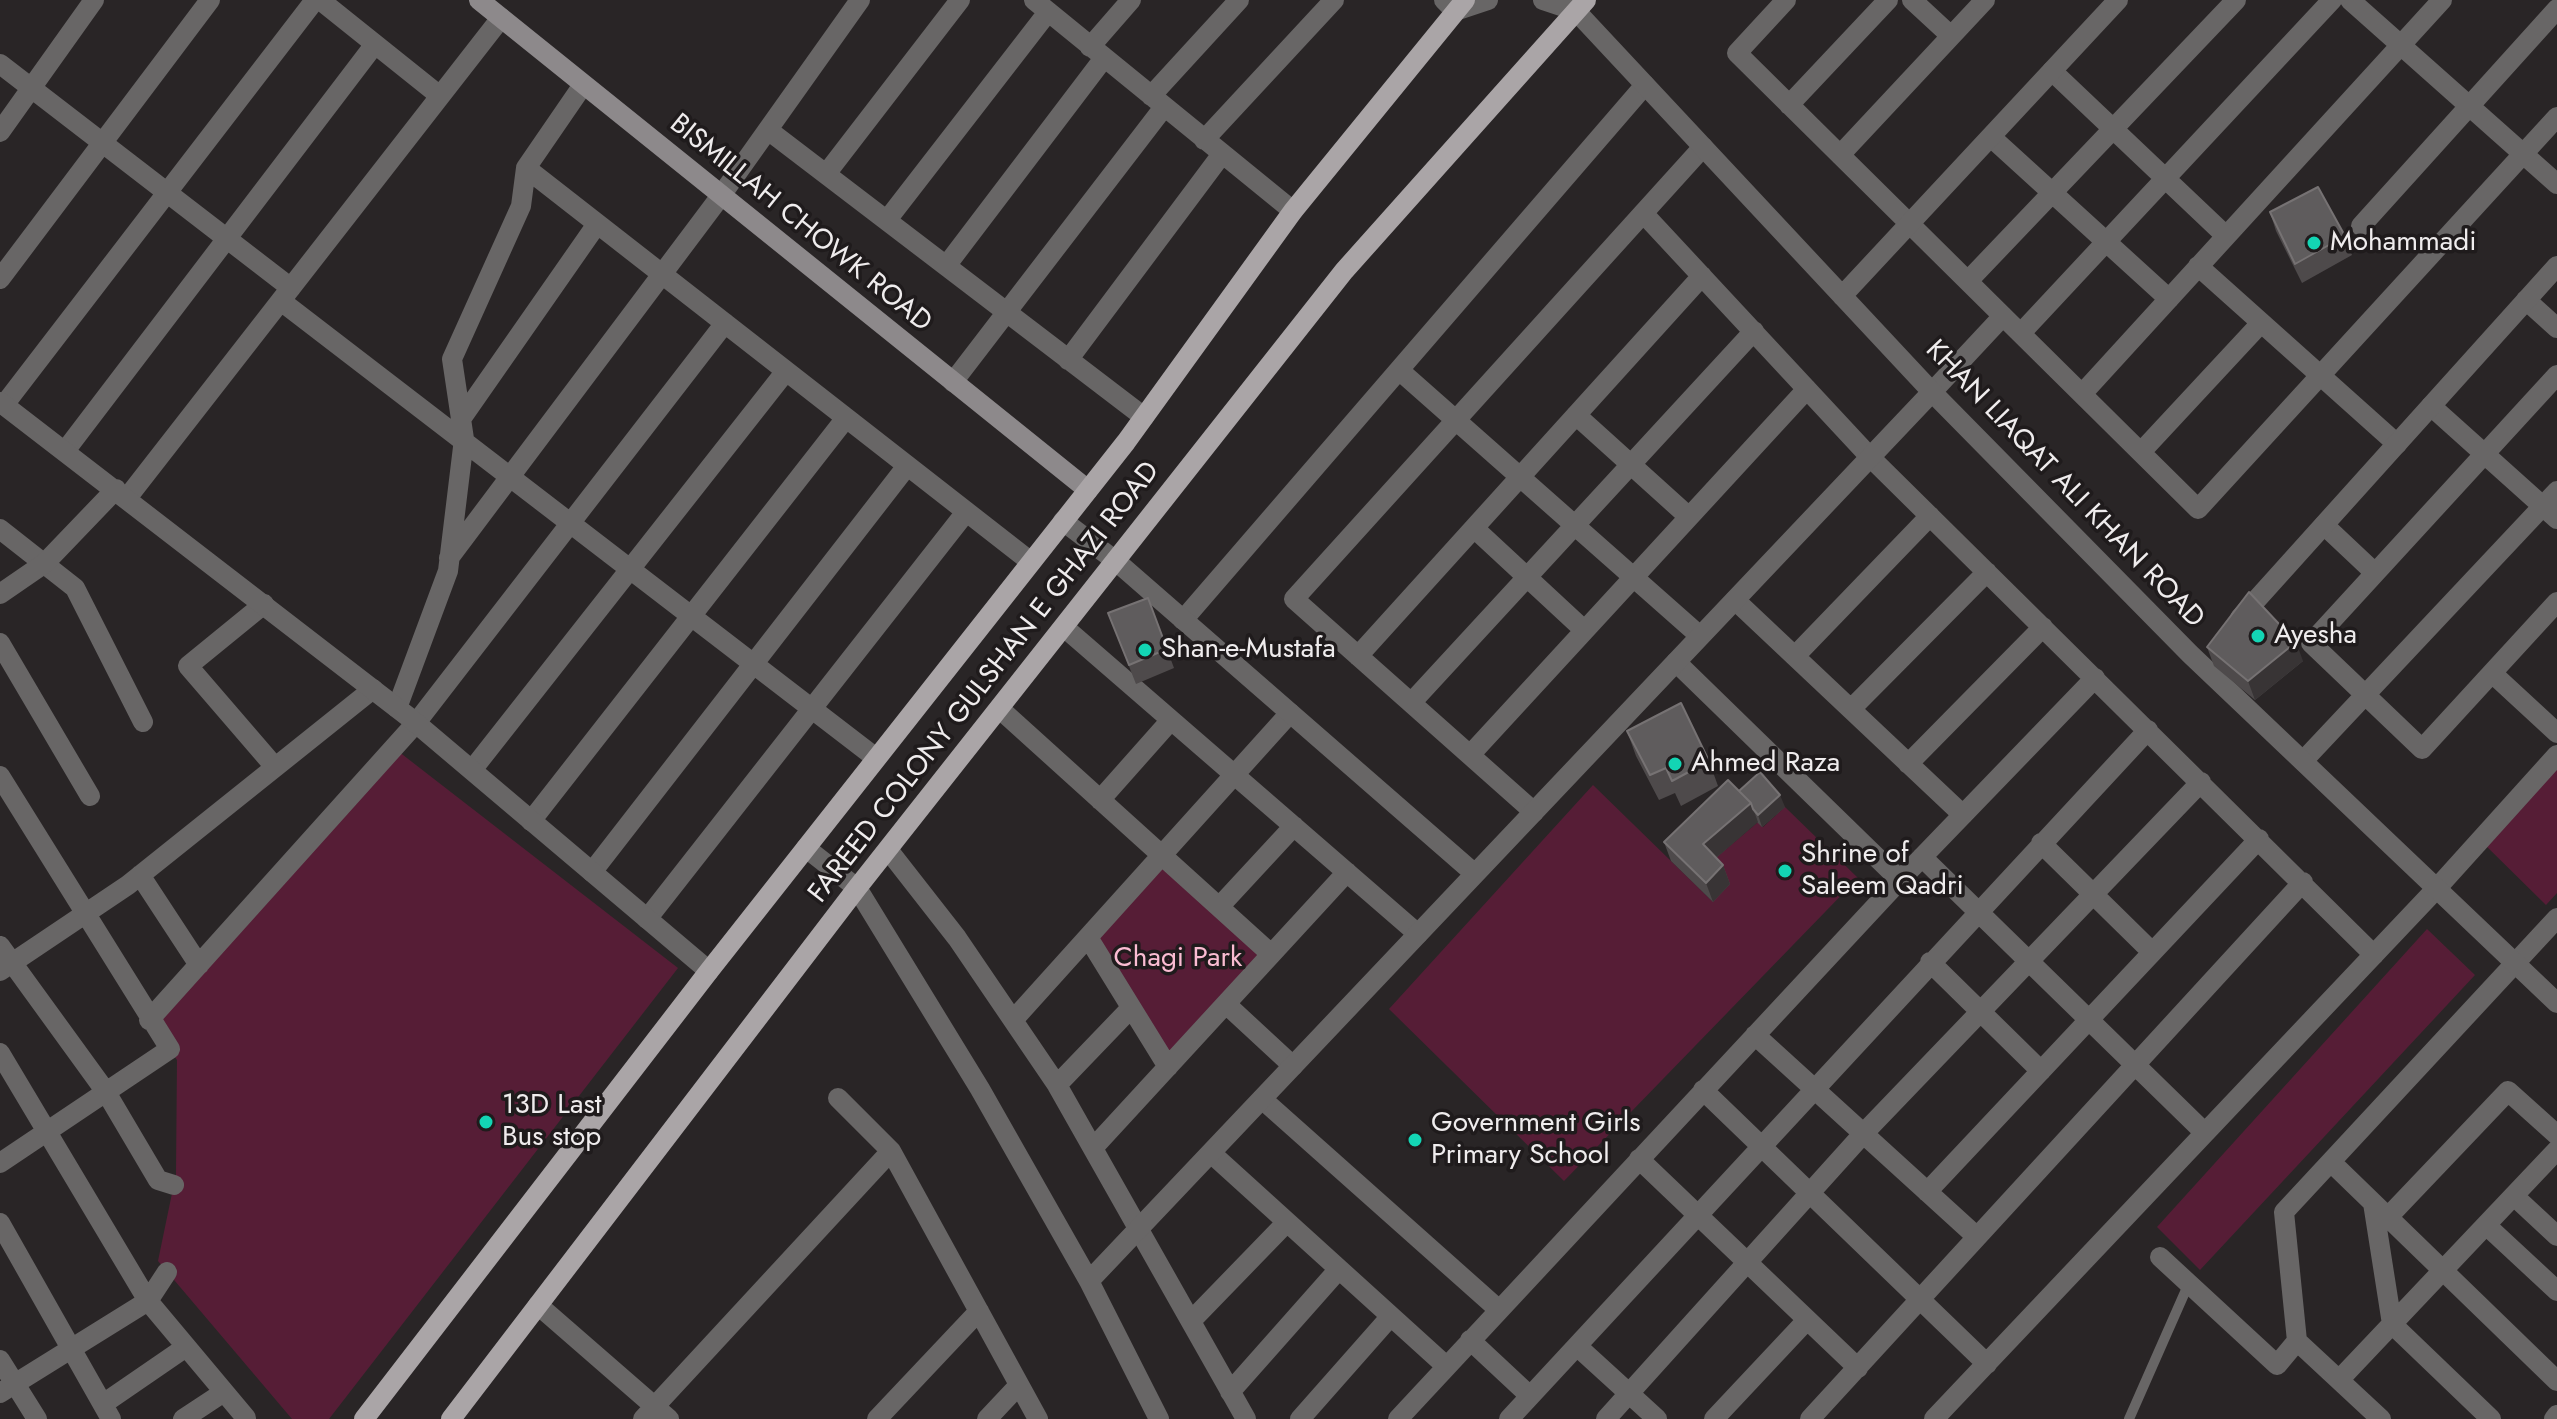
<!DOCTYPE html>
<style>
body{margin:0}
canvas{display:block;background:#292526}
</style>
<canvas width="2557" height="1419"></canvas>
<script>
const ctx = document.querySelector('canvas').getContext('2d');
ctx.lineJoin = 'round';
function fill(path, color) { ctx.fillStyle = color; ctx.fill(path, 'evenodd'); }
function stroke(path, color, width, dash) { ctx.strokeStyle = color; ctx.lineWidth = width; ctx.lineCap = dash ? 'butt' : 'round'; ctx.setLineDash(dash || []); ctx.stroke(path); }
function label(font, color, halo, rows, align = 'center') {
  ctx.font = font + ' Jost,sans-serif'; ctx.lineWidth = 7; ctx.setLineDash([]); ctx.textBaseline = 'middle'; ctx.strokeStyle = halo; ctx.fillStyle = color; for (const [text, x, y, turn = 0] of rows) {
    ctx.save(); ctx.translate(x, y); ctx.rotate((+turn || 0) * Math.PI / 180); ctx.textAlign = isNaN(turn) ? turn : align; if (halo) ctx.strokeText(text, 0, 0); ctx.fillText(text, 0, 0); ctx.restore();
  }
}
const green = new Path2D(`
 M394,748L678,968L329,1419H292L158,1261L176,1174L177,1060L149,1020Z
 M2557,761V893L2546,905L2479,839Z
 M1593,785L1712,901L1710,863L1758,822L1763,827L1785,807L1858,878L1564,1181L1389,1009Z
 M1162,856L1271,954L1168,1067L1089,939Z
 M2427,929L2475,975L2200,1270L2157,1227Z`);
const service = new Path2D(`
 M2129,1419L2189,1283`);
const minor = new Path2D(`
 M320,0L440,96
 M1034,0L1293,211
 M1786,0L1737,53L2198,509L2557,117
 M1912,0L1951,36
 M2350,0L2557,184
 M1090,47L1131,0
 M0,64L291,288
 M2052,71L2226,236
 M1151,96L1239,0
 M1789,105L1888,0
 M768,130L1144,417
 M0,132L94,0
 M1991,137L2169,299
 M1204,140L1334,0
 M1840,155L1985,0
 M526,168L1031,562
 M826,174L960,0
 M1643,213L1870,457L2374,955
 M887,220L1048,12
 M2361,226L2557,9
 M946,266L1104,58
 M2198,266L2397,444
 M0,279L210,0
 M1968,281L2236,0
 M2526,300L2557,328
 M281,301L876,758
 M2021,333L2332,0
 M1068,360L1222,154
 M1399,370L1700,636
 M2557,375L2311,643L2422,749L2557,602
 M953,382L1164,107
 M1932,392L2003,316
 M2082,394L2442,0
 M4,405L315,0
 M2431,406L2557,519
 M1576,415L1689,517
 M461,419L597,224
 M65,451L375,44
 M2141,452L2261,323
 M127,498L501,18
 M2324,525L2375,573
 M1474,528L1584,630
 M0,529L75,588L143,722
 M449,558L720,197L860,0
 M1735,600L1963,815
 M264,604L188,666L275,767
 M1183,620L1645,85
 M1065,628L1418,934
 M0,643L90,796
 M1358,656L1702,276
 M1795,656L1930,516
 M1676,662L1900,880
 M2492,673L2557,733
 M1411,703L1754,331
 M397,708L448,571L464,439L452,359L521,206L526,168L583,85
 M1851,709L1987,572
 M1001,710L1271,954
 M1470,755L1807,389
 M2303,761L2557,491
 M1908,764L2043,627
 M472,770L786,371
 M0,776L170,1049L0,1163
 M1100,800L1171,720
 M1534,812L1294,599L1703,147
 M531,821L846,418
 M2041,843L2152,952
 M889,851L957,938L1057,1085L1246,1419
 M1922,857L2205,1133
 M592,872L907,466
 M140,875L199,965
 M1219,907L1294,826
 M647,919L966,512
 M1089,939L1168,1067
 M0,946L106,1092L158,1180L174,1185
 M1930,962L2041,1071
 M0,971L128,885L373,689
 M1226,1004L1293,1066
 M1015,1018L1290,713
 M149,1020L416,723L725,323
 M1755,1035L1977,1237
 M0,1053L148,1301L246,1418
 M1057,1085L1131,1008
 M1703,1090L1987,1364
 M838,1098L891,1151L1038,1419
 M1262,1099L1498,1309
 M1094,1147L1347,872
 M1211,1153L1446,1366
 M1639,1159L1858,1368
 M2331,1162L2557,1381
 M1927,1192L2259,839
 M2514,1196L2557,1236
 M2373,1203L2392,1324L2491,1419
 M2388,1217L2508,1091L2557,1135
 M0,1223L111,1419
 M2486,1225L2557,1291
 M2160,1257L2277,1365L2297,1341L2381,1419
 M538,1305L669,1419
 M1191,1321L1287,1222
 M1470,1340L1530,1396
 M2297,1341L2284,1212L2557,918
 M1577,1346L1657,1419
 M0,1360L37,1419
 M2339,1380L2557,1150
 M1230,1392L1339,1269
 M0,1393L148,1301L167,1272
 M103,1404L186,1347
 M183,1419L224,1392
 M643,1419L891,1151
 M877,1419L979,1311
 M987,1419L1019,1385
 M1300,1419L1391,1316
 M1398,1419L1900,880L2095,678
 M1509,1419L2148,730
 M1606,1419L1863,1134L2201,782
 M1714,1419L1807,1320
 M1810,1419L2303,882
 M1934,1419L2437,888L2557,755
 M2554,1419L2557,1415`);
const tertiary = new Path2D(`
 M1444,0L1455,11L1488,0
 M1543,0L1576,11L1932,392L2190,654L2557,1003
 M1842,296L2118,0
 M0,402L410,718L709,971
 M1063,521L1117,562L1475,874
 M0,594L45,563L116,489
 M2240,618L2557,266
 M806,848L857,888L980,1089L1089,1281L1159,1419
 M1089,1281L1932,392`);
const secondary = new Path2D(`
 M479,0L1088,490`);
const primary = new Path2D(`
 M364,1419L709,971L1126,442L1293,211L1465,0
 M451,1419L857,888L1344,271L1586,0`);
const wall = new Path2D(`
 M2270,212L2345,236L2352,255L2302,283L2276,231Z
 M1148,598L1174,668L1136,684L1108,613Z
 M2207,647L2303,661L2255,700L2214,666Z
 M1627,731L1709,761L1718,786L1681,806L1675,793L1659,800L1636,756Z
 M1739,791L1785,807L1762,827L1757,822L1716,858L1723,865L1730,884L1713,902L1671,861L1664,842Z`);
const shadedWall = new Path2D(`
 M2296,642L2303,661L2255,700L2248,681Z
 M1780,795L1785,807L1762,827L1758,815Z
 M1751,803L1758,822L1710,863L1703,844Z
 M1723,865L1730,884L1713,902L1706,883Z`);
const building = new Path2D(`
 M2318,187L2345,236L2295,264L2270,212Z
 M2249,592L2296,642L2248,681L2207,647Z
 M1148,598L1167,649L1129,665L1108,613Z
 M1681,703L1709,761L1672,781L1666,768L1650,775L1627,731Z
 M1760,772L1780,795L1758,815L1753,809L1751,803L1739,791Z
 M1728,780L1751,803L1703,844L1723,865L1706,883L1664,842Z`);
const markers = [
 [2314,243,8,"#13d5b4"],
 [2258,636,8,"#13d5b4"],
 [1145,650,8,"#13d5b4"],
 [1675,764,8,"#13d5b4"],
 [1785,871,8,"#13d5b4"],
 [486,1122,8,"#13d5b4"],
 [1415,1140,8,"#13d5b4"]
];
const streetNames = [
 ["BISMILLAH CHOWK ROAD",800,224,39],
 ["KHAN LIAQAT ALI KHAN ROAD",2064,485,46],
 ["FAREED COLONY GULSHAN E GHAZI ROAD",985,683,-52]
];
const poiNames = [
 ["Mohammadi",2330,243],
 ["Ayesha",2274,636],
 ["Shan-e-Mustafa",1161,650],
 ["Ahmed Raza",1691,764],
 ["Shrine of",1801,855],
 ["Saleem Qadri",1801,887],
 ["13D Last",502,1106],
 ["Bus stop",502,1138],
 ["Government Girls",1431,1124],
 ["Primary School",1431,1156]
];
const parkNames = [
 ["Chagi Park",1178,959]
];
fill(green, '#561d36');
stroke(service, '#686666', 10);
stroke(minor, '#686666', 20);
stroke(tertiary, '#686666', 20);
stroke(secondary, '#8d898b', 20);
stroke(primary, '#aaa5a7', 20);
fill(wall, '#4e4a4b');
fill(shadedWall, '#383435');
fill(building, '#5f5c5d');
stroke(building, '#767273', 2);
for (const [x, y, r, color] of markers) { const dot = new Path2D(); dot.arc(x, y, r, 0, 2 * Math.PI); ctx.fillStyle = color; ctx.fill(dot); stroke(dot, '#1f1b1c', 3); }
label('28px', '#efeced', '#1f1b1c', streetNames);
label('28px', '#efeced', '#1f1b1c', poiNames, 'left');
label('28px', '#fabcd2', '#1f1b1c', parkNames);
</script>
